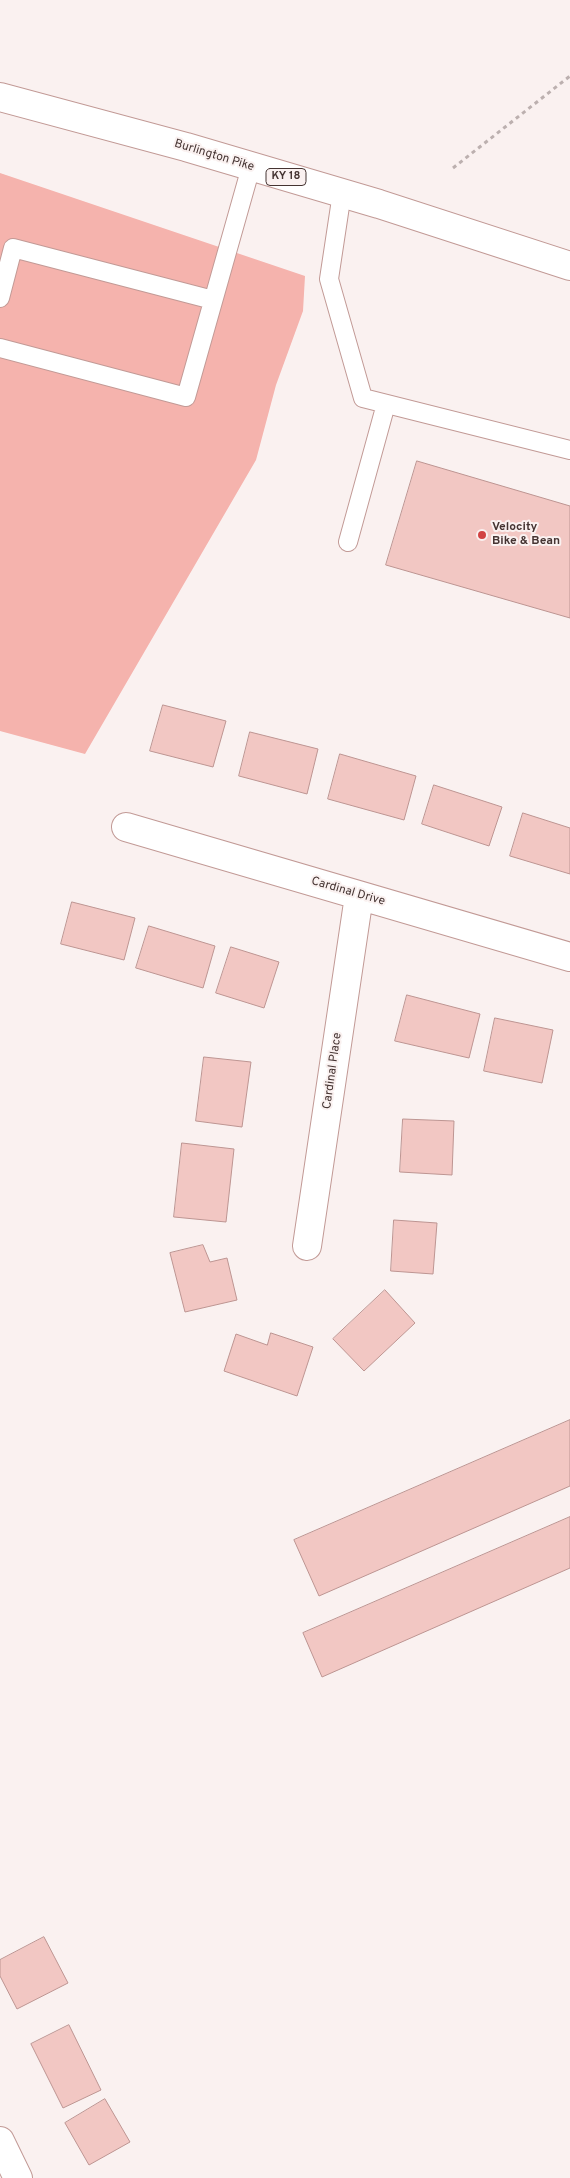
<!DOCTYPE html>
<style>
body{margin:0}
canvas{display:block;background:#faf1f0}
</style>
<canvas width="570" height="2178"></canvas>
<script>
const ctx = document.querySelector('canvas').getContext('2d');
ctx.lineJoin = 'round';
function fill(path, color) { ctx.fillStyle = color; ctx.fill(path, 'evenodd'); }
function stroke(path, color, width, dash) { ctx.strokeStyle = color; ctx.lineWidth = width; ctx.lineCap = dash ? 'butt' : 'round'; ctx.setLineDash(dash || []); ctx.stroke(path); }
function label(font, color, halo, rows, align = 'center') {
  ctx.font = font + ' Overpass,sans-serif'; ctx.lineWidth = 4; ctx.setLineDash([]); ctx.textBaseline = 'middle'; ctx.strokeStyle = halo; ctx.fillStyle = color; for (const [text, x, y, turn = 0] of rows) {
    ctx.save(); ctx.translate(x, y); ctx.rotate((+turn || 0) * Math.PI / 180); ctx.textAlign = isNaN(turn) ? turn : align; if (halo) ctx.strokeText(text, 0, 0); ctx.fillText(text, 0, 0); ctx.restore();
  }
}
const green = new Path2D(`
 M0,173L305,276L303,311L276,385L256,460L85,754L0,731Z`);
const building = new Path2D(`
 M417,461L570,506V618L386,565Z
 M163,705L226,721L213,767L150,751Z
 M250,732L318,749L307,794L239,776Z
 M340,754L416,776L404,820L328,799Z
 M434,785L502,807L489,846L422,824Z
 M523,813L570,828V874L510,856Z
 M72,902L135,918L124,960L61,944Z
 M149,926L215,946L203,988L136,968Z
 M231,947L279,962L264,1008L216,993Z
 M407,995L480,1014L469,1058L395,1041Z
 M495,1018L553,1030L542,1083L484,1071Z
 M204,1057L251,1062L242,1127L196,1121Z
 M403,1119L454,1121L452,1175L400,1172Z
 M182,1143L234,1149L226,1222L174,1217Z
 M394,1220L437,1223L433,1274L391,1271Z
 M203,1245L210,1262L227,1258L237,1300L185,1312L170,1253Z
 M385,1290L415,1323L364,1371L333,1339Z
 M271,1333L313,1347L297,1396L224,1371L236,1334L267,1345Z
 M570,1420V1486L319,1596L294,1540Z
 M570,1517V1568L322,1677L303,1633Z
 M44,1937L68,1983L17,2009L0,1976V1960Z
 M69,2025L101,2090L63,2108L31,2044Z
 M105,2099L130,2142L89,2165L65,2123Z`);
const path = new Path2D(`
 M453,168L570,76`);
const service = new Path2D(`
 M342,193L329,279L363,398L570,450
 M0,298L13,248L213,300
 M0,348L186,397L251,167
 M348,542L386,404`);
const minor = new Path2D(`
 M126,827L570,957
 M307,1246L359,896
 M0,2141L18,2178`);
const primary = new Path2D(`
 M0,97L186,147L379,204L570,266`);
const markers = [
 [482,535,5,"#d24343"]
];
const shields = [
 [286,177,40]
];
const shieldNames = [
 ["KY 18",286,177]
];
const streetNames = [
 ["Burlington Pike",214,156,17],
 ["Cardinal Drive",348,892,16],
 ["Cardinal Place",333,1071,-82]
];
const poiNames = [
 ["Velocity",492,528],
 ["Bike & Bean",492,542]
];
fill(green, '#f5b3ad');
fill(building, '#f2c7c3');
stroke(building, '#bd9592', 1);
stroke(service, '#c29a96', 20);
stroke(minor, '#c29a96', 30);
stroke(primary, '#c29a96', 30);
stroke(path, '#bcb0af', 3, [4, 4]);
stroke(service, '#fff', 18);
stroke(minor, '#fff', 28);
stroke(primary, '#fff', 28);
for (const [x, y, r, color] of markers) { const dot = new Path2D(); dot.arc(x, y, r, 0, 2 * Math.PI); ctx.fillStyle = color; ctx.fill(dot); stroke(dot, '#faf1f0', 2); }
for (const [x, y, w] of shields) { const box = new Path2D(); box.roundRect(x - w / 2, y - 8.5, w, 17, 4); ctx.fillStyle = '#faf1f0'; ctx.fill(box); stroke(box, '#453432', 1); }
label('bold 11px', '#453432', null, shieldNames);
label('12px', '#453432', '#faf1f0', streetNames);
label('bold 12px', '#453432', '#faf1f0', poiNames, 'left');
</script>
